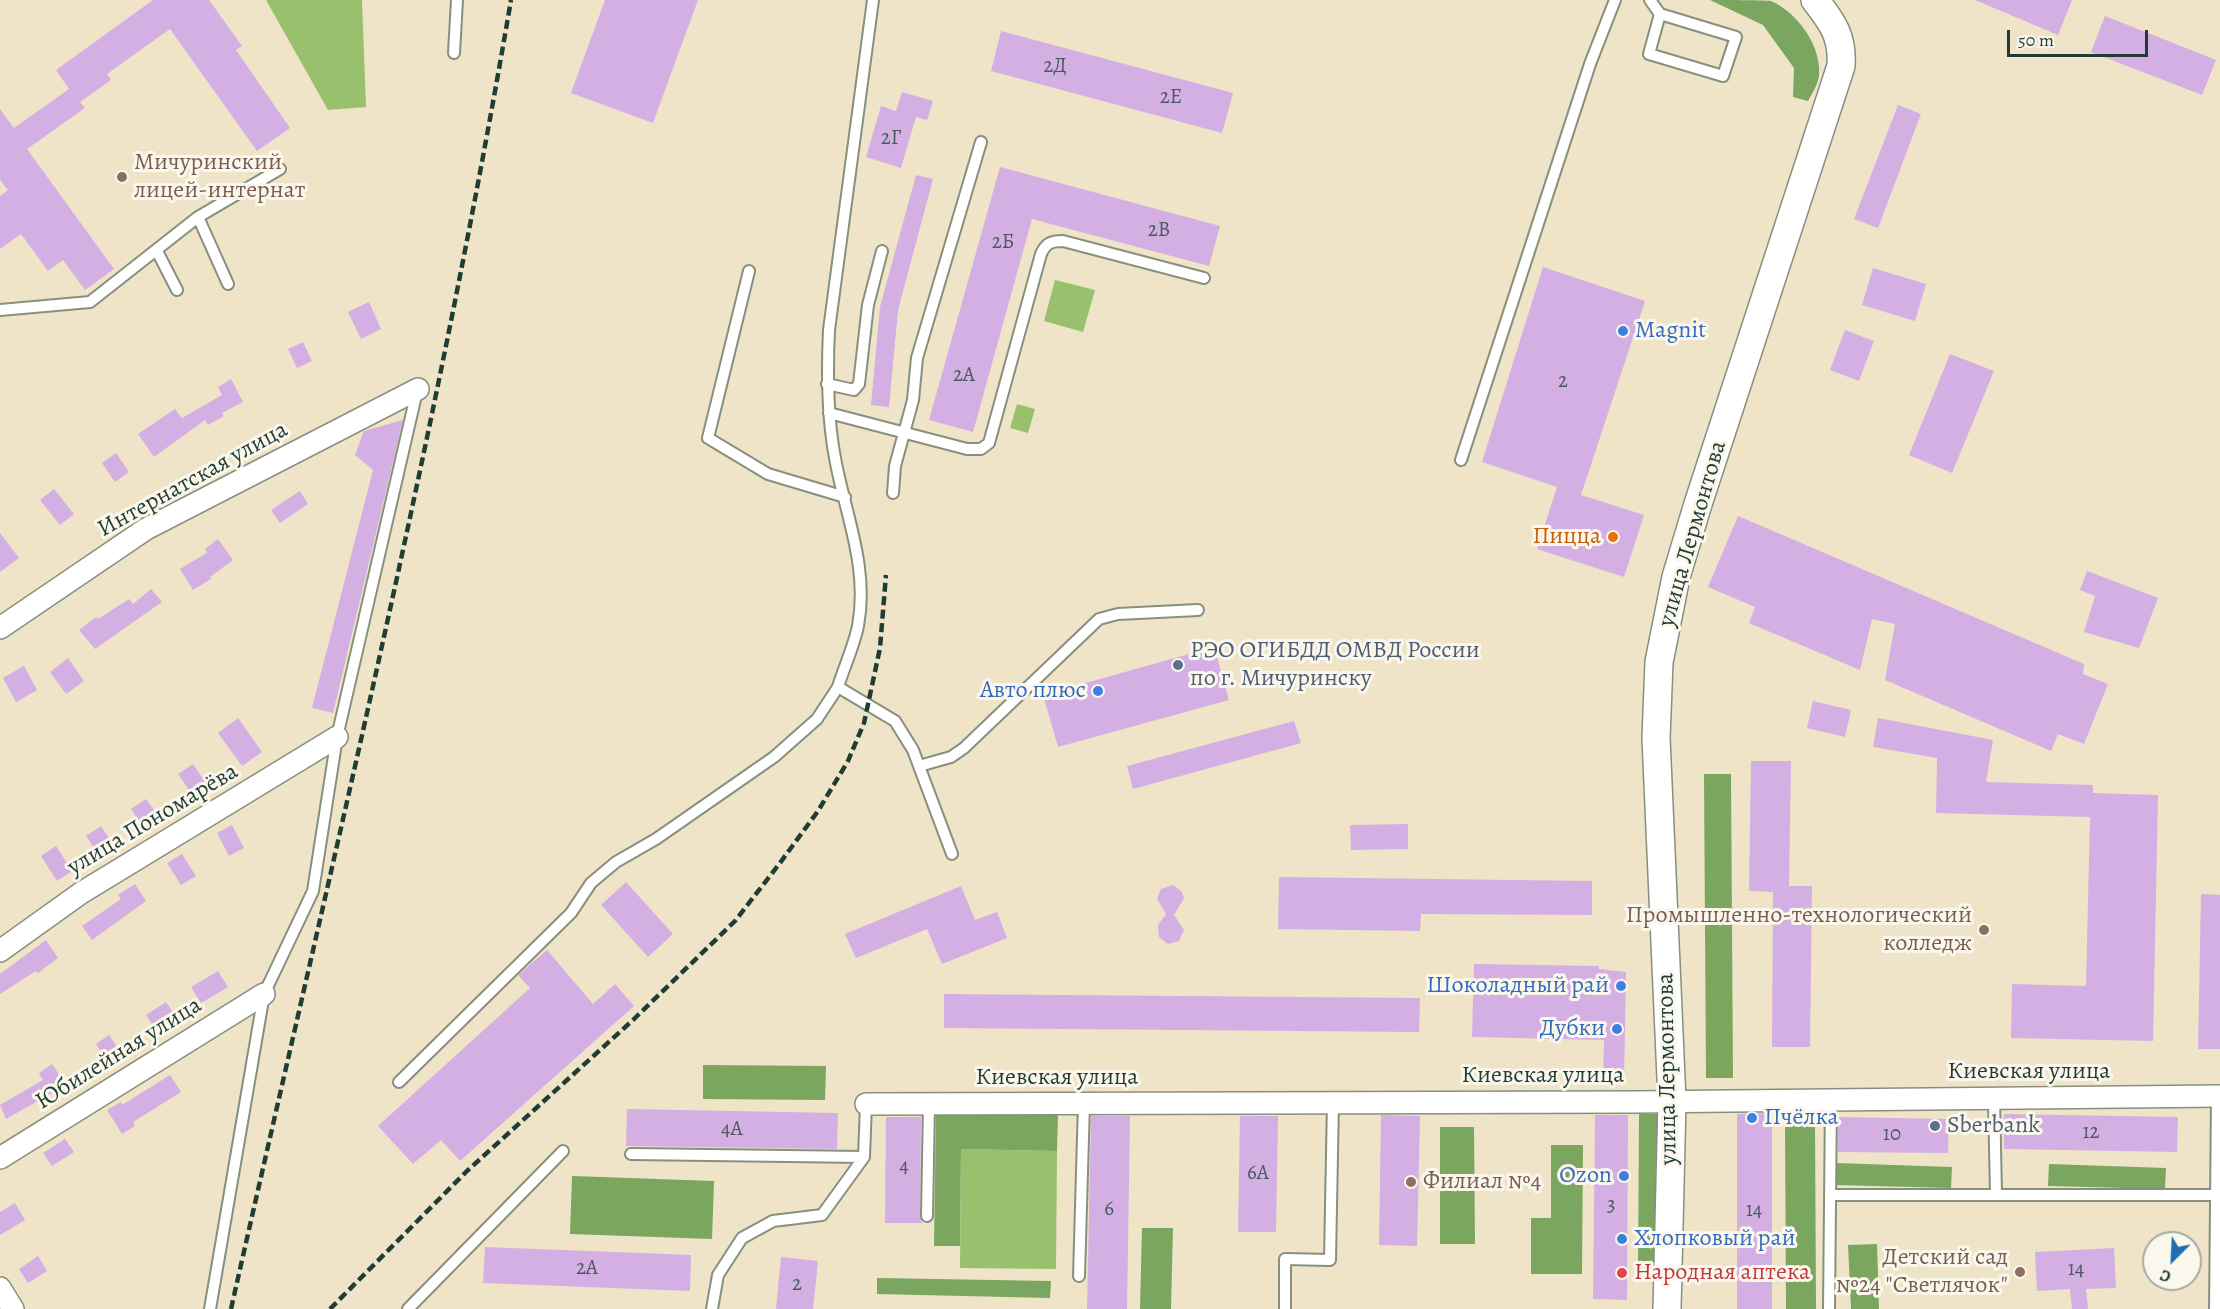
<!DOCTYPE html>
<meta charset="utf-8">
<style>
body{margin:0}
#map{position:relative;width:2220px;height:1309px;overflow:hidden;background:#efe4c7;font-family:Alegreya,serif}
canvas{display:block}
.north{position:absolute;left:2142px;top:1231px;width:60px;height:60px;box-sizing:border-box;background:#fbf7ec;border:2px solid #a3ada2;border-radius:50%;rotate:204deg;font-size:16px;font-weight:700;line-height:24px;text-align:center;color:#1f3d34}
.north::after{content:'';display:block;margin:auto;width:21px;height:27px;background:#1f6fb2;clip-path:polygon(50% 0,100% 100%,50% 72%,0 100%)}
.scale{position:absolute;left:2007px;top:30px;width:141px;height:27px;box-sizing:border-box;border:3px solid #1f3d34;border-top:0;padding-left:8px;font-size:18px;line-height:21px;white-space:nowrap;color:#1f3d34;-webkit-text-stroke:4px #fbf7ec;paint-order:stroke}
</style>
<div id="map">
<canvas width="2220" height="1309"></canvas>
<div class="north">С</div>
<div class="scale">50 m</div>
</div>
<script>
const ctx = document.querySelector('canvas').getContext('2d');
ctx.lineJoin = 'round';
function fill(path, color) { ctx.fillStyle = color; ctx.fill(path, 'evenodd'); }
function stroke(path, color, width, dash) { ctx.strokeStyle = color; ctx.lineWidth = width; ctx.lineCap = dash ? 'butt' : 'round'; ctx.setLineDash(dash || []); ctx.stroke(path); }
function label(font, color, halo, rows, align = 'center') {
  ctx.font = font + ' Alegreya,serif'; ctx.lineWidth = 6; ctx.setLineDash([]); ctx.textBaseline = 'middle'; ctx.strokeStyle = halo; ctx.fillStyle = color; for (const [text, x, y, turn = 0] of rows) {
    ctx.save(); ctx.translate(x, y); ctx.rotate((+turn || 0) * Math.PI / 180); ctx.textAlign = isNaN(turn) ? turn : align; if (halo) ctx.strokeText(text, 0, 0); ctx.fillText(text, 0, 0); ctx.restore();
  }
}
const green = new Path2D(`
 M266,0H362L366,107L328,110Z
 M1055,280L1095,290L1083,332L1044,321Z
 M1017,404L1035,409L1028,433L1010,428Z
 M961,1149L1057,1151L1056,1269L960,1268Z`);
const forest = new Path2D(`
 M1710,0C1725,0 1758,0 1771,1C1797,12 1822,46 1819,76C1818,84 1812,94 1808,101L1793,97L1794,68L1763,25Z
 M1704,774H1731L1733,1078H1706Z
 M703,1065L826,1066L825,1100L703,1099Z
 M936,1113L1058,1115L1057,1151L961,1149L960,1246H934Z
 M1639,1114H1660L1659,1277H1638Z
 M1785,1123H1815L1816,1309H1786Z
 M1440,1127H1474L1475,1244H1440Z
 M1551,1145H1583L1582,1274H1531V1218H1551Z
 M1835,1163L1952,1167L1951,1188L1834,1185Z
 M2049,1164L2166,1168L2165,1189L2048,1186Z
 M572,1176L714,1181L712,1239L570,1234Z
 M1142,1228H1173L1171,1309H1140Z
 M1877,1244L1879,1309H1851L1848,1245Z
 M877,1278L1051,1281L1050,1298L877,1294Z`);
const building = new Path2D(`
 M153,0H209L242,46L236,50L290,128L257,151L170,29L107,74L111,80L80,102L85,108L27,149L114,269L85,290L63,260L48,271L21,234L0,249V196L8,190L0,180V109L14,128L69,89L56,70Z
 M605,0H698L653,123L571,93Z
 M1975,0H2072L2058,35Z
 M2105,16L2216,60L2202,95L2091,52Z
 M1001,31L1233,93L1222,133L991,71Z
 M902,92L933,101L927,120L916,117L901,168L866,157L881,106L896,111Z
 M1898,105L1921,114L1878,228L1854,219Z
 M1000,167L1220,226L1209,266L1032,219L973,432L929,420Z
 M916,175L933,179L898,310L889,407L871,405L880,307Z
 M1543,267L1645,301L1581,495L1644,515L1624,577L1537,549L1557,487L1482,462Z
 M1873,268L1926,284L1915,321L1862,305Z
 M369,302L381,329L361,339L348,312Z
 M1845,330L1874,341L1859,381L1830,370Z
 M303,342L312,361L297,368L288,349Z
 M1950,354L1994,371L1952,473L1909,455Z
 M231,379L243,402L222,413L224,416L208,425L205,420L154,457L138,434L175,409L182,418L222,395L218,387Z
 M403,420L333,713L312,708L373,470L355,455L364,431Z
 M116,453L129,472L115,482L102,463Z
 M54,489L74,514L60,525L40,500Z
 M300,491L308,504L280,523L271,510Z
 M1738,516L2084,664L2083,674L2108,684L2084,744L2058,734L2051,751L1885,680L1895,624L1872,619L1860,670L1749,623L1755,607L1708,587Z
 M0,533L19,558L0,572Z
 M218,539L233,560L210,577L211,579L193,590L180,569L207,553L205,549Z
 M2087,571L2158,598L2139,648L2084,632L2095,596L2080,590Z
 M151,589L162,602L95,649L79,630L96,617L98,619L129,599L133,604Z
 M1214,647L1229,700L1058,747L1043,695Z
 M68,658L84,681L66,694L50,672Z
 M24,666L37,690L16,702L3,678Z
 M1813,701L1851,710L1845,737L1807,728Z
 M238,718L262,752L242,766L218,733Z
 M1878,718L1993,740L1986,782L2093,785V793L2158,795L2153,1041L2011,1038L2012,984L2086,986L2090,817L1936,813L1937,758L1873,747Z
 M1294,721L1301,743L1133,789L1127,766Z
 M1751,761H1791L1789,886H1812L1810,1047H1772L1773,892L1749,891Z
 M193,764L208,786L193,796L178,774Z
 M146,799L159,817L143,827L131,809Z
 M1408,824V849L1351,850L1350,825Z
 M232,825L244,848L229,856L217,833Z
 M101,826L114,846L99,855L86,836Z
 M56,846L72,871L57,881L41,856Z
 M182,854L196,876L181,885L167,863Z
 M1279,877L1592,881V915L1421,914L1420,931L1278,929Z
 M626,882L673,934L648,957L601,905Z
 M135,884L146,901L92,940L82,926L121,899L118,895Z
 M1173,885L1182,892L1184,898L1174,915L1184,930L1179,941L1168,944L1159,937L1158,925L1166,914L1157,899L1161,889Z
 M961,886L975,920L997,912L1007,938L942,964L927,929L856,958L845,934Z
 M2201,894L2220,895V1049H2198Z
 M46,940L58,958L38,973L36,971L0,994V974Z
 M547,950L593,1004L615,984L634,1006L460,1161L441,1140L413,1164L378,1126L530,988L518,975Z
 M1474,964L1599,966V969L1626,972L1624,1082L1603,1081L1604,1040L1472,1037Z
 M218,971L228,987L201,1003L191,987Z
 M944,994L1420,998L1419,1032L944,1028Z
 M166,1002L176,1017L156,1030L146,1015Z
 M109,1035L120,1051L107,1060L96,1044Z
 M52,1064L66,1085L6,1119L0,1105L43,1080L39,1073Z
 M170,1075L181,1092L133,1122L135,1126L122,1134L107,1110L121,1102L122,1105Z
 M627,1109L838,1113L837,1149L626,1146Z
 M1772,1113V1309H1737V1114Z
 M2004,1114L2178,1117L2177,1152L2004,1149Z
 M1381,1115L1420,1116L1417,1246L1379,1245Z
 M1595,1115H1628L1627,1300L1593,1299Z
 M1091,1116H1130L1127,1309H1087Z
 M1240,1116H1278L1276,1232H1238Z
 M886,1117H921L920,1216L922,1223H885Z
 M1838,1117L1949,1119L1948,1153L1838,1152Z
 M65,1139L74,1152L52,1166L43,1153Z
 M15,1203L25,1220L0,1235V1212Z
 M485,1247L691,1255L690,1291L483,1283Z
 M2114,1248L2116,1288L2086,1289L2088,1309H2072L2070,1289L2037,1291L2035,1252Z
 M38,1256L47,1271L28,1283L19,1269Z
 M781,1257L818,1261L813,1309H776Z`);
const service = new Path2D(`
 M873,0L829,330C827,373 827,416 835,458C845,514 869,567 858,626C854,646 844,667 838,687L895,721L913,750L952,854
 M1650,0L1660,14L1736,37L1723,76L1649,54L1660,14
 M454,53L457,0
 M198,217L228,284
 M157,251L177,290
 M749,271L708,438L768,474L845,497
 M0,310L90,302L198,217L280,169
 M827,384L854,390L859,384L868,305L882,251
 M829,413L967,449H981L989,443L1041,254C1046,243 1051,241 1063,241L1204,278
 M1461,460L1590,64L1615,0
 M893,493L895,466L913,400L917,358L981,142
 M919,766L951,757L964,748L1099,619L1118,614L1198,610
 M399,1082L571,913L591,883L616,862L656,839L774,757L817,719L838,687
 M1994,1097L1996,1195
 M631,1154L864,1157
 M1830,1195H2216
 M927,1216L929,1104
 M1079,1276L1084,1103
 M210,1309L264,994L313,891L337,737L417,391
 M408,1309L563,1151
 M712,1309L718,1275L742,1238L773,1221L822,1215L864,1157L866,1104
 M1285,1309V1259L1330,1260L1333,1101
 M1829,1309L1831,1099
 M2215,1309L2217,1096`);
const minor = new Path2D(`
 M0,628L146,529L418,389
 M0,951L81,893L337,737
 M866,1104L1634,1102L2220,1096
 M0,1158L264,994
 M0,1288L13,1309`);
const tertiary = new Path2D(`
 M1667,1309L1672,1101L1656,738L1659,662L1676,577L1698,504L1841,66C1843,37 1833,23 1815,0`);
const rail = new Path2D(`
 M231,1309C329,874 436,440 511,0
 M330,1309L467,1171L633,1020L735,921L780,863L818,811L848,761L864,723L880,648L886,575`);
const markers = [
 [122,177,6,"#8d6e63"],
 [1623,331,6,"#3f7fe0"],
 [1613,537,6,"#e8710a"],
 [1178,665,6,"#5c6f8a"],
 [1098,691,6,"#3f7fe0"],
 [1984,930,6,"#8d6e63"],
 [1621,986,6,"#3f7fe0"],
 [1617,1029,6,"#3f7fe0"],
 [1752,1118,6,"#3f7fe0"],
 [1935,1126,6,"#5c6f8a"],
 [1624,1176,6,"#3f7fe0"],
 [1411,1182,6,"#8d6e63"],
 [1622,1239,6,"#3f7fe0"],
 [2020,1272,6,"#8d6e63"],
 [1622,1273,6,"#e0444e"]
];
const numberNames = [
 ["2Д",1055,67],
 ["2Е",1171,98],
 ["2Г",891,139],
 ["2В",1159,231],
 ["2Б",1003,243],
 ["2А",964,376],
 ["2",1563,382],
 ["4А",732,1130],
 ["12",2091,1133],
 ["10",1892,1135],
 ["4",904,1167],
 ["6А",1258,1174],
 ["3",1611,1206],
 ["6",1109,1210],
 ["14",1754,1211],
 ["2А",587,1269],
 ["14",2076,1270],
 ["2",797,1285]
];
const educationNames = [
 ["Мичуринский",134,163],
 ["лицей-интернат",134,191],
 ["Промышленно-технологический",1972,916,"right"],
 ["колледж",1972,944,"right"],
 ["Филиал №4",1423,1182],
 ["Детский сад",2008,1258,"right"],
 ["№24 \"Светлячок\"",2008,1286,"right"]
];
const shopNames = [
 ["Magnit",1635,331,"left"],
 ["Авто плюс",1086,691],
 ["Шоколадный рай",1609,986],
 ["Дубки",1605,1029],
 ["Пчёлка",1764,1118,"left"],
 ["Ozon",1612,1176],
 ["Хлопковый рай",1634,1239,"left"]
];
const streetNames = [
 ["Интернатская улица",193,480,-29],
 ["улица Лермонтова",1693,534,-74],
 ["улица Пономарёва",153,820,-31],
 ["Юбилейная улица",119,1054,-32],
 ["улица Лермонтова",1668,1069,-91],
 ["Киевская улица",2029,1072],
 ["Киевская улица",1543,1076],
 ["Киевская улица",1057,1078]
];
const foodNames = [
 ["Пицца",1601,537]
];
const serviceNames = [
 ["РЭО ОГИБДД ОМВД России",1190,651],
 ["по г. Мичуринску",1190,679],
 ["Sberbank",1947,1126]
];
const healthNames = [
 ["Народная аптека",1634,1273]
];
fill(green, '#99c06c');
fill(forest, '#7aa660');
fill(building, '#d3afe4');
stroke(service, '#87907e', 14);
stroke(minor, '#87907e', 24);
stroke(tertiary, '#87907e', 30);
stroke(service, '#fff', 10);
stroke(minor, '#fff', 21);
stroke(tertiary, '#fff', 27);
stroke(rail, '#1f3d34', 4.5, [9, 4.5]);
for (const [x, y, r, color] of markers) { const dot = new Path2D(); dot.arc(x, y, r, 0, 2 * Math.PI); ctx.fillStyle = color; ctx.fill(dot); stroke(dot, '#fbf7ec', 2); }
label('21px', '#4c5a60', null, numberNames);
label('24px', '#785e54', '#fbf7ec', educationNames, 'left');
label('24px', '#366cbe', '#fbf7ec', shopNames, 'right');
label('24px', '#1f3d34', '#fbf7ec', streetNames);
label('24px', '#c56008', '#fbf7ec', foodNames, 'right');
label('24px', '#4e5e75', '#fbf7ec', serviceNames, 'left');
label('24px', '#be3a42', '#fbf7ec', healthNames, 'left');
</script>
